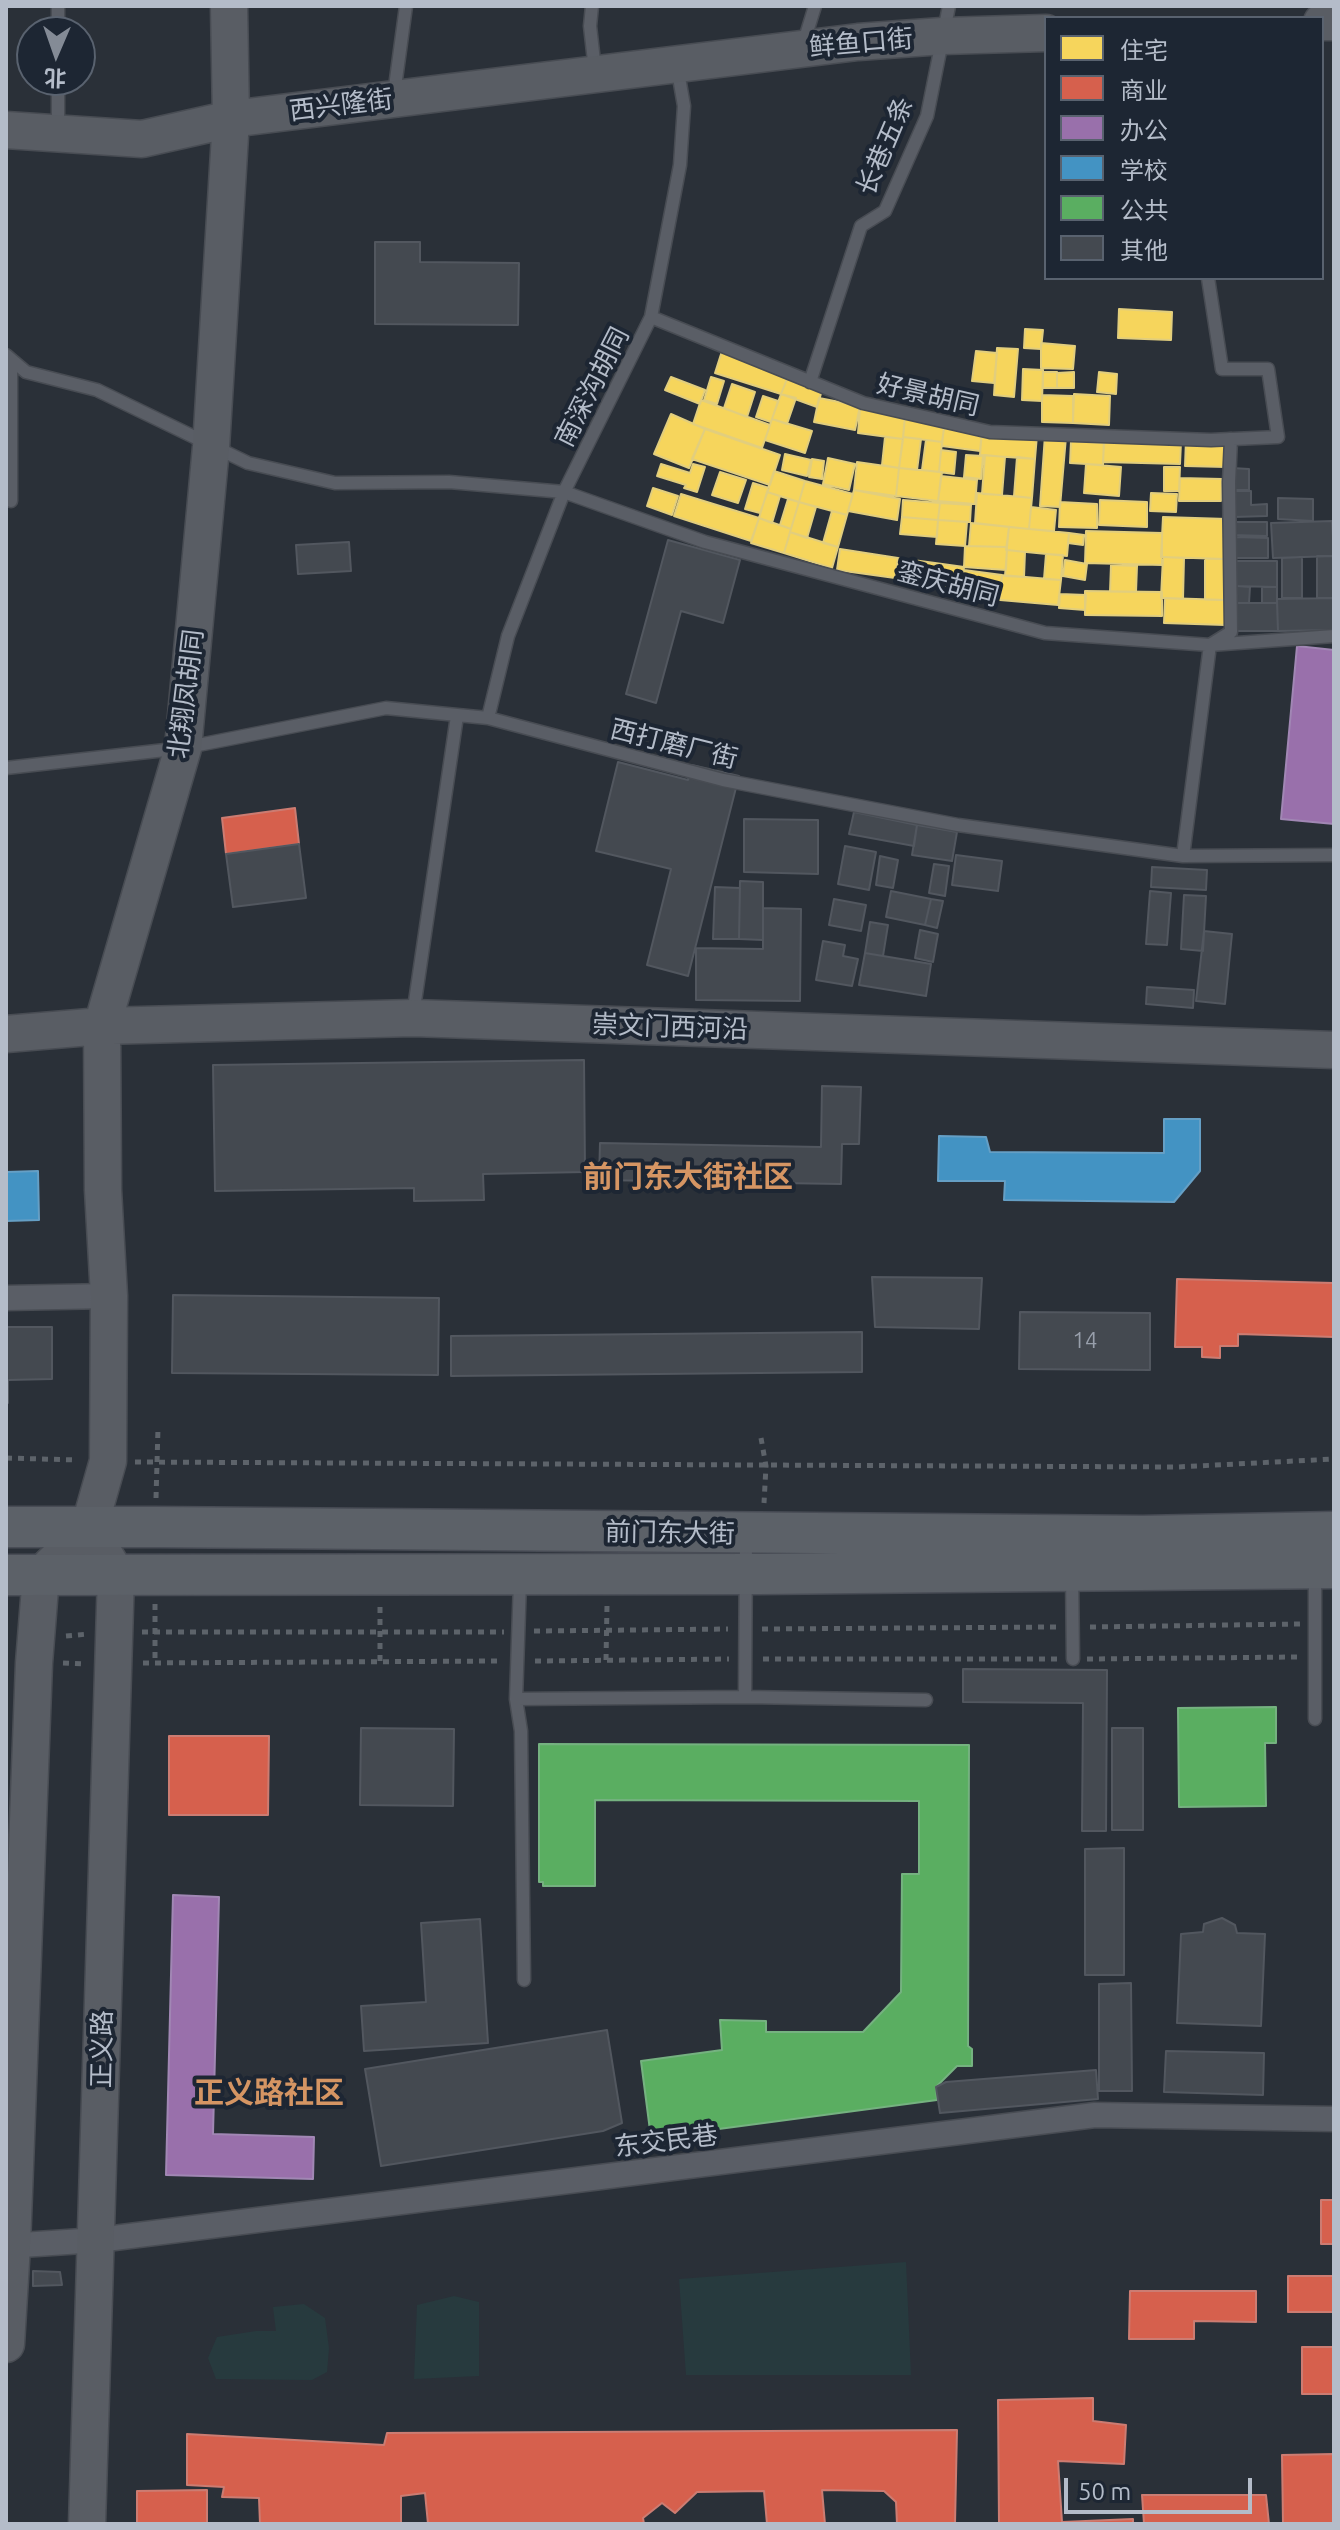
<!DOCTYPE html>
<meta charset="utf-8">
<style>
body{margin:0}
#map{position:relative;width:1340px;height:2530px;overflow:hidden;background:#2a3038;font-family:Ubuntu,"Noto Sans SC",sans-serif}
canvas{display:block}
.frame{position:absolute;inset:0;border:8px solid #b4bcc9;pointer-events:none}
.legend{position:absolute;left:1044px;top:16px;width:280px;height:264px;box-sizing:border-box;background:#1d2633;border:2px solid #59626f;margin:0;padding:10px 14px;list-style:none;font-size:24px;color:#b4bcc9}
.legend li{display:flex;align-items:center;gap:16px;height:40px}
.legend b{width:40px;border:2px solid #59626f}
.north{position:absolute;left:16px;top:16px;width:80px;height:80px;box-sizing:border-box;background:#1d2633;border:2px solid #59626f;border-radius:50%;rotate:182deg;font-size:22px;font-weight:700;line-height:32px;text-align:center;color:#b4bcc9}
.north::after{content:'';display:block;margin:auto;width:28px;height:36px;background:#848b96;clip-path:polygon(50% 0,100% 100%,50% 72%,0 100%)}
.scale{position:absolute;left:1064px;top:2478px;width:188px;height:36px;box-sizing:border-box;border:4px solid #b4bcc9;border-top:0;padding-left:10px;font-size:24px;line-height:28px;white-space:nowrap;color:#b4bcc9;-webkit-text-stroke:6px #1d2633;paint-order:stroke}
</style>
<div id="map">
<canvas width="1340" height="2530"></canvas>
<div class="frame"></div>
<ul class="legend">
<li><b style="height:22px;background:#f6d55c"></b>住宅</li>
<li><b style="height:22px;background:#d6604d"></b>商业</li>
<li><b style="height:22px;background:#9970ab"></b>办公</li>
<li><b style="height:22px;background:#4393c3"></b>学校</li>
<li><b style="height:22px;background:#5aae61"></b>公共</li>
<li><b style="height:22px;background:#444950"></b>其他</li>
</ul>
<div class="north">北</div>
<div class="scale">50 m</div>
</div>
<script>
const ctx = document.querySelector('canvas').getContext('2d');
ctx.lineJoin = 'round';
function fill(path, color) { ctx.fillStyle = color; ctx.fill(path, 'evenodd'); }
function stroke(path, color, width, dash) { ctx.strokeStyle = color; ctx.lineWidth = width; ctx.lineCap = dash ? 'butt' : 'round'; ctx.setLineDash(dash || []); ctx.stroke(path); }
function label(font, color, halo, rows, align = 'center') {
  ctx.font = font + ' Ubuntu,"Noto Sans SC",sans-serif'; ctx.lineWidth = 8; ctx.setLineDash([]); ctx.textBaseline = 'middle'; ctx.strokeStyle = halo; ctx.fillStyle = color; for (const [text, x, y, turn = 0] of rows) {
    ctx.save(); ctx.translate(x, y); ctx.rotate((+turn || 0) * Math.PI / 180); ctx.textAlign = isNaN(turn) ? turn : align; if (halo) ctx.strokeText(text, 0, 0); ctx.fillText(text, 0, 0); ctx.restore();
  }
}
const green = new Path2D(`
 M906,2262L911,2375H686L679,2279Z
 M454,2296L479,2302V2376L414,2379L417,2305Z
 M304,2304L325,2318L329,2348L327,2372L312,2380L216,2379L208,2358L217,2337L256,2331H276L273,2307Z`);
const homes = new Path2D(`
 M1119,309L1172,312L1171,340L1118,338Z
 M1025,329L1043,330L1041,349L1024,348Z
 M1041,343L1075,346L1073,369L1041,368Z
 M997,348L1018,349L1014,397L994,395Z
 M722,351L789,374L781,394L715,373Z
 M976,351L997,353L994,383L972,381Z
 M1023,369L1043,370L1042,401L1022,400Z
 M1043,372H1057V388H1043Z
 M1074,372V388H1057V373Z
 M1099,372L1117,374L1116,394L1097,392Z
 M789,374L823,387L817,407L781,394Z
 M671,377L705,390L700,404L665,390Z
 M711,377L724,381L717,404L704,400Z
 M732,384L755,392L747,417L724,408Z
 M781,394L796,398L787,424L772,419Z
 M1074,394L1110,396L1109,425L1073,423Z
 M1042,395L1073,396V423L1042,422Z
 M763,396L778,401L771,422L756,417Z
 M819,398L860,406L855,430L814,422Z
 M701,400L770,425L762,448L693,424Z
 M860,408L905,416L903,439L858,433Z
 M671,414L705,429L689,468L654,454Z
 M905,416L945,422L942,442L903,437Z
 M772,419L812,431L805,453L765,440Z
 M944,426L982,431L980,451L942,446Z
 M705,429L780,455L770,485L692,459Z
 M982,431L1037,435L1035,459L980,455Z
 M1045,435L1066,437L1060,507L1040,506Z
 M885,437L903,439L899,468L882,465Z
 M903,437L921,439L917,470L899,468Z
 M1186,439L1227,440L1226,467L1185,466Z
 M926,440L942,442L939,472L922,470Z
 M1104,440L1181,442L1180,464L1103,462Z
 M1071,441L1104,443L1103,465L1070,463Z
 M941,450L956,452L954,474L939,472Z
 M785,454L811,460L807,476L782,470Z
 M966,455L983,456L981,479L964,477Z
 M985,455L1005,457L1002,495L982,494Z
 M1017,457L1035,459L1032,498L1014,496Z
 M828,458L855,464L849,490L823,484Z
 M812,459L824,461L822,479L809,477Z
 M857,462L899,468L896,496L854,490Z
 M661,464L690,473L693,464L705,467L697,492L684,488L686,485L657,476Z
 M1086,464L1121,467L1119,496L1084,493Z
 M1164,467H1180L1179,491H1164Z
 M899,468L942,472L938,501L896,496Z
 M774,471L805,481L799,502L767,492Z
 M720,472L746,480L738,503L712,495Z
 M941,476L977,480L975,504L938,501Z
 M1180,478L1222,479L1221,501H1179Z
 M805,481L853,494L847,515L799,502Z
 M753,483L769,488L760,513L745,509Z
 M653,488L678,496L672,515L647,506Z
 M854,490L900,499L897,520L848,511Z
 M767,492L780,496L772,523L759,518Z
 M977,493L1032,498L1029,529L975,523Z
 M1151,493L1177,494L1176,512L1150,511Z
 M681,494L759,518L751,541L674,516Z
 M788,499L799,502L791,529L780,525Z
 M903,500L940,503L938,520L902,517Z
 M1100,500L1147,502V527L1099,525Z
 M799,502L816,507L807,538L790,532Z
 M1060,502L1097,504V528L1059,527Z
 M940,503L971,505L970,522L938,520Z
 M1031,507L1056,510L1054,531L1029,529Z
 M832,511L847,515L838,547L823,543Z
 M902,517L938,520L937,537L900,534Z
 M1163,517L1227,519L1225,559L1161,557Z
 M759,518L791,529L784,553L751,543Z
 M938,520L967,522L965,546L936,544Z
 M971,523L1009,527L1007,547L969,546Z
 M1009,527L1069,533L1067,556L1006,550Z
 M1086,531L1162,533V565L1085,563Z
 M790,532L838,547L832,568L784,553Z
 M1069,533L1084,535L1083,545L1068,543Z
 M965,546L1007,547L1006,570L964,567Z
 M840,549L898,558L895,578L837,570Z
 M1007,550L1025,552L1024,577L1005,576Z
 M1046,554L1063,555L1061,580L1044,579Z
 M1163,557L1184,558L1183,599L1161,598Z
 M898,558L935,563L933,584L895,578Z
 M1205,559H1225L1226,600H1205Z
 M1065,560L1087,564L1085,580L1063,576Z
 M935,563L964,567L962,587L933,584Z
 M1111,565L1137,566L1136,592H1110Z
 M964,570L1002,575L1000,595L962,590Z
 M1002,575L1061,580L1058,605L1000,600Z
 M1085,591L1162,592V616L1085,615Z
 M1060,594L1086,595L1085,610L1059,608Z
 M1165,598L1226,600L1225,625L1164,623Z`);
const shops = new Path2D(`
 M295,808L299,844L226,854L222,818Z
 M1177,1279L1334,1283V1337L1238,1334V1346H1220V1358L1202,1357V1347H1175Z
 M169,1736H269L268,1815H169Z
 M1321,2200H1334V2244H1321Z
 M1288,2276H1334V2312H1288Z
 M1130,2291H1256V2322L1194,2321V2339H1129Z
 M1302,2347H1334V2394H1302Z
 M1093,2398V2421L1126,2425L1124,2464L1058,2461L1062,2522L1133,2519V2524H999L998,2400Z
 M957,2430L955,2524H897L896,2502L884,2491L822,2490L825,2524H767L764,2491L697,2492L675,2513L662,2503L643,2518L644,2524H428L425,2493L401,2496V2524H260L259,2498L222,2497L224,2487L187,2485V2434L384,2445L387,2433Z
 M1334,2454V2524H1283L1282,2455Z
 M207,2490V2524H137V2491Z
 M1142,2495H1266L1269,2524H1144Z`);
const offices = new Path2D(`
 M1297,646L1334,650V824L1281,819Z
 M173,1895L219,1897L213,2134L314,2137L313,2179L166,2175Z`);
const schools = new Path2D(`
 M1164,1119H1200V1171L1174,1202L1004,1200L1005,1181H938L939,1136L986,1137L990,1152L1164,1153Z
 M38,1171L39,1220L6,1221V1172Z`);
const public = new Path2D(`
 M1276,1707V1743H1265L1266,1806L1179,1807L1178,1708Z
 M539,1744L969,1745L968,2046L972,2049V2066H957L936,2087L937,2100L651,2138L641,2061L722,2050L720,2020L766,2021V2032H863L901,1992L902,1874H919V1801L595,1800V1886H543V1882H539Z`);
const building = new Path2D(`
 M375,242H420V262L519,263L518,325L375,324Z
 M1232,468L1249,469V490H1231Z
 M1233,491H1251V505L1267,504V516L1233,517Z
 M1278,498L1313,499V521L1278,519Z
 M1332,521L1334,556L1273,558L1271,523Z
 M1233,522H1267V536L1233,535Z
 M1235,537L1268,538V558H1234Z
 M668,540L740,560L723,623L681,611L656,703L626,694Z
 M349,542L351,571L298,574L296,545Z
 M1317,556H1334V598H1317Z
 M1302,557V598H1282V558Z
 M1233,561H1277V587L1233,586Z
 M1236,586L1250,587L1249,603H1236Z
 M1262,587H1277V603H1262Z
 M1334,598V630L1278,631L1277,599Z
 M1234,603H1277L1278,631H1234Z
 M618,762L688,780L692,765L739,776L688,976L647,965L671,869L596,851Z
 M854,812L917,825L914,846L849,834Z
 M744,819L818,820V874L744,872Z
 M917,825L957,832L952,861L912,855Z
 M299,844L306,898L233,907L226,854Z
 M845,846L876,852L869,890L838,884Z
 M956,855L1002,861L998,891L952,885Z
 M880,856L898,860L893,888L876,885Z
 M934,864L949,866L945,896L929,893Z
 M1152,867L1207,870L1206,890L1151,887Z
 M740,881L763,882V940L739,939Z
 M715,887L740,888L739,939H713Z
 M891,891L931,899L925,925L886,917Z
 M1150,891L1171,893L1167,945L1146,944Z
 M1184,895L1206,896L1203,951L1181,949Z
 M834,899L866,905L861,931L829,925Z
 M931,899L943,901L937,928L925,925Z
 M763,908L801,909L800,1001L696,1000V948L763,949Z
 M870,922L888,925L883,956L865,953Z
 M920,930L938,934L933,962L915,958Z
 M1204,931L1232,934L1225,1004L1196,1001Z
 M823,941L845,945L843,956L858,959L852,986L816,980Z
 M865,953L931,964L926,996L859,985Z
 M1147,987L1194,990L1193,1008L1146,1004Z
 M584,1060L585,1172L483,1174L484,1200L414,1201V1188L215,1191L213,1065Z
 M822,1086L861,1087L859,1144H842L841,1184L599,1180L600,1143L821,1147Z
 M872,1277L982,1278L979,1329L875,1327Z
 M173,1295L439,1298L438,1375L172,1373Z
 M1020,1312L1150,1313V1370L1019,1369Z
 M6,1327H52V1379L8,1380V1403H6Z
 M862,1332V1372L451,1376V1336Z
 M963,1669L1107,1670L1106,1831H1082L1083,1703L963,1702Z
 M361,1728L454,1729L453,1806L360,1805Z
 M1112,1728H1143V1830H1112Z
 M1124,1848V1975H1085V1849Z
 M1222,1918L1235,1925L1237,1933L1265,1934L1261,2026L1177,2023L1181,1934L1203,1932L1204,1924Z
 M480,1919L488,2043L364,2051L361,2006L426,2002L421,1923Z
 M1131,1983L1132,2091H1099V1984Z
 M607,2030L622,2123L603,2131L381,2166L365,2069Z
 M1166,2051L1264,2053L1263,2095L1164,2092Z
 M1096,2070L1098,2099L940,2113L936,2087L946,2082Z
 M33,2271L60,2272L62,2285L33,2286Z`);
const path = new Path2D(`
 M761,1438L766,1466L764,1503
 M6,1458L77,1460
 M135,1462L1177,1467L1334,1459
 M156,1498L158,1428
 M155,1604V1663
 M1090,1627L1300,1624
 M762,1629L1056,1627
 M534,1631L728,1629
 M142,1632H504
 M66,1636L88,1634
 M763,1659H1057
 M1087,1659L1297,1657
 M606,1660L607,1605
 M380,1661V1605
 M535,1661L729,1659
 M63,1663L85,1664
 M143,1663L501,1661`);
const lane = new Path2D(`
 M592,6L590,26L595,70
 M58,32V6
 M803,45L815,6
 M394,94L406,6
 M58,130V80
 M651,317L863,403L990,432L1211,440
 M6,355L26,372L97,390L248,463L335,483L449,482L564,492L705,542L1045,633L1210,645L1334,636
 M810,382L861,226L885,211L927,116L949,6
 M11,501V361
 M488,718L508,636L564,492L651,317L680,165L684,106L677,66
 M6,768L183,748L386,708L488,718L723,780L958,825L1183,856L1334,855
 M1183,856L1210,645L1231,632L1229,482L1231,439L1211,440L1278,437L1268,369H1222L1208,278
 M413,1015L457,716
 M1072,1574L1073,1659
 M1315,1575V1719
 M520,1581L516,1699L745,1697L926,1700
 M745,1697L746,1537
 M516,1699L521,1731L524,1980`);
const street = new Path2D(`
 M6,1298L109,1296
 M6,2246L98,2240L1095,2115L1334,2119`);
const secondary = new Path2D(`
 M1322,22H1334
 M6,130L142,139L231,119L858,42L943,36L1046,33
 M6,1034L102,1026L413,1018L1334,1050
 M6,2344L12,2245L34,1663L41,1575L89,1528L108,1461L109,1296L103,1190L102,1026L183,748L211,447L231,119L229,6
 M87,2524L116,1574L89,1528`);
const primary = new Path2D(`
 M6,1527H156L1143,1536L1334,1532
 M6,1575L759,1574L1334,1568`);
const numberNames = [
 ["14",1085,1341]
];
const streetNames = [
 ["鲜鱼口街",861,43,-5],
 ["西兴隆街",341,105,-7],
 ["长巷五条",885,146,-67],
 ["南深沟胡同",592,387,-63],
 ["好景胡同",928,395,13],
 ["銮庆胡同",948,584,15],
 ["北翔凤胡同",186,694,-83],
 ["西打磨厂街",674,744,14],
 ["崇文门西河沿",670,1027,2],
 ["前门东大街",670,1533,1],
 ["正义路",102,2049,-89],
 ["东交民巷",666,2141,-7]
];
const quarterNames = [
 ["前门东大街社区",688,1177],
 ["正义路社区",269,2093]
];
fill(green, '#273a3e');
fill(homes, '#f6d55c');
stroke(homes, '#e2ce7d', 2);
fill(shops, '#d6604d');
stroke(shops, '#cc7c72', 2);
fill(offices, '#9970ab');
stroke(offices, '#a187b4', 2);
fill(schools, '#4393c3');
stroke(schools, '#659fc5', 2);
fill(public, '#5aae61');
stroke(public, '#75b280', 2);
fill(building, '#444950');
stroke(building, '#52575f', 2);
stroke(lane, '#484c53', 15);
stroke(street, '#484c53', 27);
stroke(secondary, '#484c53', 39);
stroke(primary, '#484c55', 43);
stroke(path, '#5d636a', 5, [6, 6]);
stroke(lane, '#5a5e66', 12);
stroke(street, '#5a5e66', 24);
stroke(secondary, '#595d64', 36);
stroke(primary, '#5c6168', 40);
label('22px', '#989fab', null, numberNames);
label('26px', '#b4bcc9', '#1d2633', streetNames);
label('bold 30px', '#d59563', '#1d2633', quarterNames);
</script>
